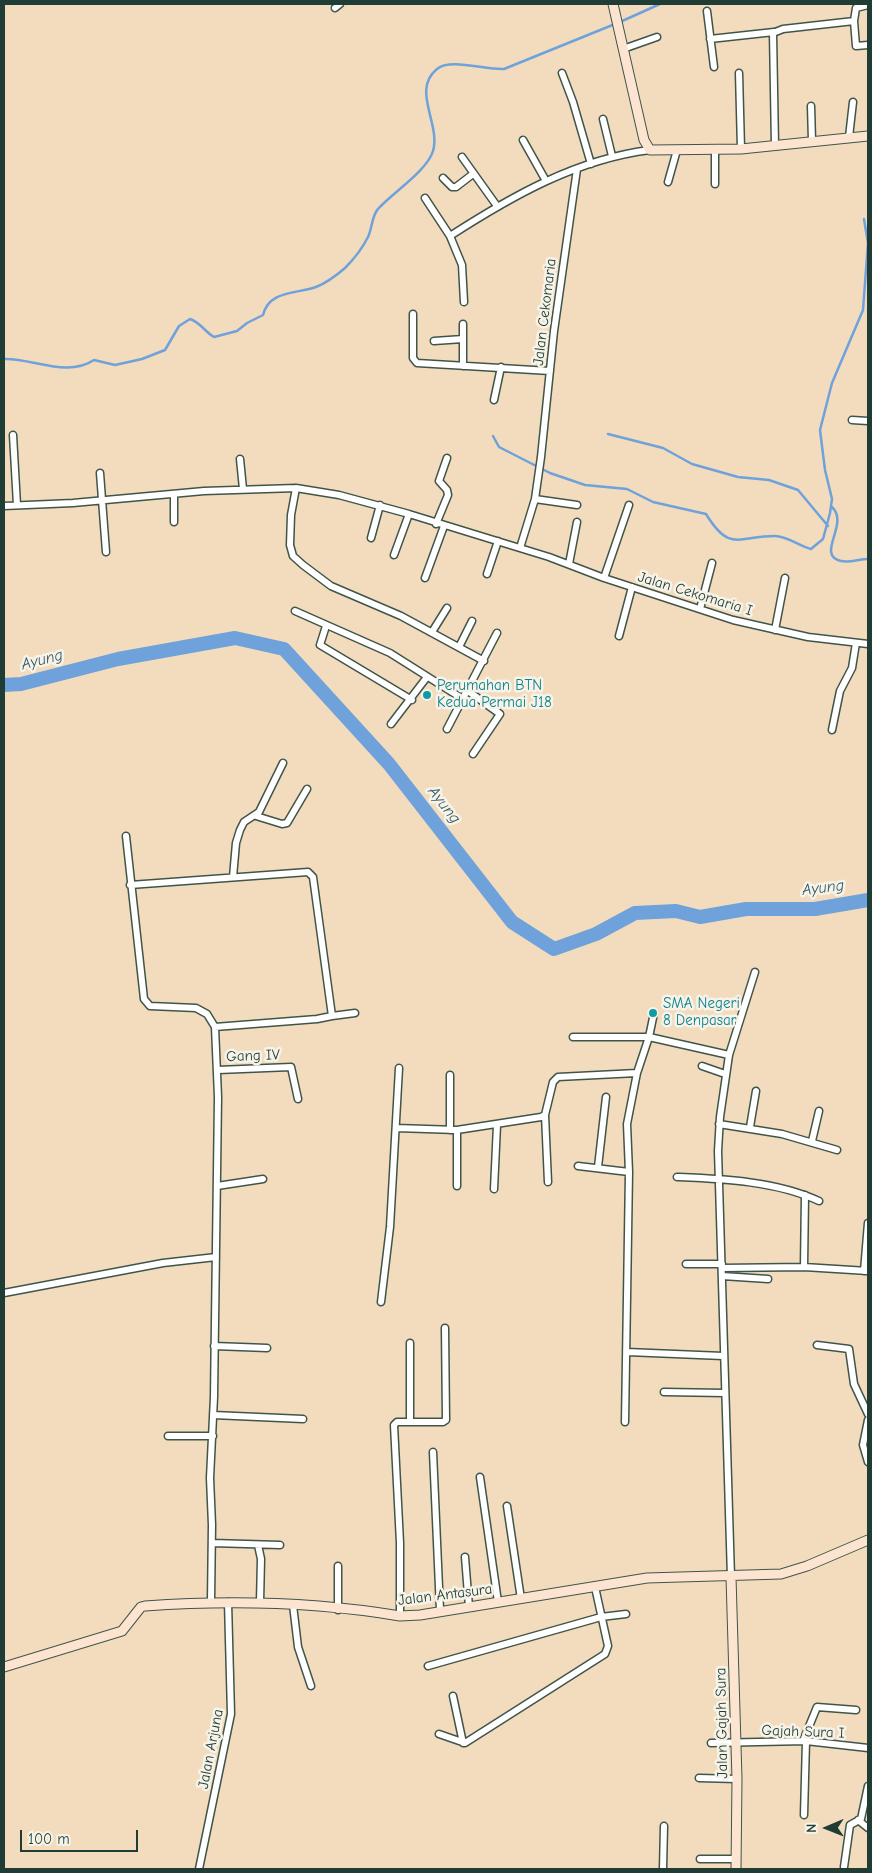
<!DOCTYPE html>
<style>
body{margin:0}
#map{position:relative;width:872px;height:1873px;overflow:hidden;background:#f3dcbe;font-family:"Comic Neue",sans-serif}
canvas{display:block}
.frame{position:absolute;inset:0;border:5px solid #1f3d34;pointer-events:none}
.north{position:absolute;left:802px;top:1803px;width:50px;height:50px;-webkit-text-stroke:4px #f7f3e8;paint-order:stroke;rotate:269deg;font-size:14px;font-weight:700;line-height:20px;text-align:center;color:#1f3d34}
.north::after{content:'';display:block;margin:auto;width:18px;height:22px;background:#1f3d34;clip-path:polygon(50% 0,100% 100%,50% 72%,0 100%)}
.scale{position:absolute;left:20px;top:1830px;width:118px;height:22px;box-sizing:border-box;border:2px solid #1f3d34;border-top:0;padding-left:6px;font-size:15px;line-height:18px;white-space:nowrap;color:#1f3d34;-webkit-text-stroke:4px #f7f3e8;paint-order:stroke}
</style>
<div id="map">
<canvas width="872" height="1873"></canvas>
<div class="frame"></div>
<div class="north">N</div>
<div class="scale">100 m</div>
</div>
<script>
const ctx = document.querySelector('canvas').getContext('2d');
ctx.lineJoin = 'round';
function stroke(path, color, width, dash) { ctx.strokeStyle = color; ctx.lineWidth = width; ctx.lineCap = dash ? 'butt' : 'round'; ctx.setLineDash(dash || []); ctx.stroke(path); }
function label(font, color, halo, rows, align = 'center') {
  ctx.font = font + ' "Comic Neue",sans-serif'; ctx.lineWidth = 5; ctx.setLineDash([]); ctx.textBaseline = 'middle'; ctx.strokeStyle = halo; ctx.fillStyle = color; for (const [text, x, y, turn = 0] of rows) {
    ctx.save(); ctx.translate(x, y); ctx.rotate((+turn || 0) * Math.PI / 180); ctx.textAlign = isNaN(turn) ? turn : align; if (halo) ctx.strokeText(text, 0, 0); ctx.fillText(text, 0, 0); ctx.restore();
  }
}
const stream = new Path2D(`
 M620,22L660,4
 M4,359C33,358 67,378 94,360L115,365L142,359L165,350L179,326L190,319C200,322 205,332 214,337L237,331L247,323L263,315C269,290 297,294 316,287C326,283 337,275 345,268C353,260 363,247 368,237C372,229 372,215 378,209C392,193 427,171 433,151C441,124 411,90 437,69C450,58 485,70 504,69L615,24
 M608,434L663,448L692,464L738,477L769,480L798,490L828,526
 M493,436L499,447L550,473L585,485L627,489L653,502L706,514C730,553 738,536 775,536C787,536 799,546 811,549L823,539L830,513L832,499L825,470L820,430L832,383L863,310L868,243L864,219
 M832,507C850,524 815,555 841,561C850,563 859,559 868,559`);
const river = new Path2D(`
 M4,685L21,684L118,659L235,638L284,649L389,764L512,922L554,949L596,934L635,913L676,911L700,917L746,909H815L868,900`);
const street = new Path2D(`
 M335,8L340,4
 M707,11L714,67
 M854,21L856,46L868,45
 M710,39L774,32
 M623,49L657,37
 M562,73L573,102L591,164
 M739,73L741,149
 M811,106L812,141
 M603,119L612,156
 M849,137L853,102
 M523,140L546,181
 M775,146L773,33L783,29L854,21L856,8L868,5
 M715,150V184
 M462,157L497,206
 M443,178L452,187H456L473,174
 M668,182L677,150
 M425,198L450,236L462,265L464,302
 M450,236C512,196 577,159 650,150
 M413,314V358L417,363L550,371
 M434,341L463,339
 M463,366V324
 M494,400L501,367
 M852,420L868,421
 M13,435L17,505
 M240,459L243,489
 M100,473L106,552
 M296,488L291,515L290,545L293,556L303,565L331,586L401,616L484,661
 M174,494V522
 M535,499L577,505
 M4,506L73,503L204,491L296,488L339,495L409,514L549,557L604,578L733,620L808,637L868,644
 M436,524L448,495L447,490L439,481L447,458
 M371,538L380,505
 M520,548L535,499L541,457L554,331L577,169
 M394,555L409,514
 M569,564L577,522
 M487,574L498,541
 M425,578L444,526
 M604,578L629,505
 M700,609L712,563
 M295,611L390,653L463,699
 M326,626L320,645L412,700
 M775,630L785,578
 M432,632L447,608
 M619,636L632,587
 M459,647L472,621
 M468,691L500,714L473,754
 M391,724L427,677
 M447,729L497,633
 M832,730L840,691L852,668L856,643
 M256,816L282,824L287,823L307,789
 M126,836L144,999L150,1006L196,1008L207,1014L215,1027L218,1097L214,1397L210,1478L212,1525L211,1601
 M233,877L236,843L240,830L244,822L259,812L283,763
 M130,885L308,872L313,877L332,1016L317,1019L215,1027
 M332,1016L355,1013
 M573,1037H649L654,1013
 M702,1066L725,1074
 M218,1070L291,1067L298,1099
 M637,1073L649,1037L729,1055
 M545,1115L548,1182
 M719,1124L782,1134L837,1150
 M750,1127L756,1091
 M396,1128L457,1130L541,1117L545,1115L553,1082L558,1077L637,1073L627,1124L629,1172L625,1422
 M450,1130V1075
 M457,1130V1186
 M812,1141L819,1111
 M578,1166L629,1172
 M598,1167L606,1097
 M677,1177C723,1179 776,1181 819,1201
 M217,1186L263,1179
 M494,1189L497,1125
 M686,1264H722
 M804,1267L805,1195
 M722,1268L804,1267L868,1271
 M864,1271L868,1223
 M722,1276L768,1279
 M4,1293L163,1263L216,1257
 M381,1302L390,1227L399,1068
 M817,1345L849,1349L854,1384L868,1414
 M214,1346L267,1348
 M627,1352L723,1356
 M664,1392L725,1393
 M213,1415L303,1419
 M868,1420L863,1445L868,1462
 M410,1422V1343
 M168,1436H213
 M433,1452L440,1610
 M480,1477L498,1602
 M507,1506L521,1599
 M212,1543L280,1545
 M258,1545L261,1559L260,1602
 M465,1557L469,1607
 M731,1577L718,1151L720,1117L729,1055L755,972
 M293,1605L298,1647L311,1686
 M338,1610V1566
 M400,1616V1543L394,1425L397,1422H443L446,1420L445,1328
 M428,1666L601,1617L626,1614
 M453,1696L463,1743
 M439,1734L465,1743L605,1654L608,1646L595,1587
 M803,1741L817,1707L856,1710
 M711,1743L806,1741L868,1748
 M699,1778L737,1779
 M804,1815L806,1741
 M858,1820L868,1828
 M700,1859H736
 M844,1867L850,1825L861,1819L868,1786
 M199,1869L231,1714L228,1602
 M663,1869L664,1826`);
const secondary = new Path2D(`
 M613,4L644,140L650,150L741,149L868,136
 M731,1577L737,1779L736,1869
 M4,1667L122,1631L141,1607L145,1606C230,1600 316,1602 400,1616L420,1615L647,1578L781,1574L807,1566L868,1540`);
const markers = [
 [427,695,5,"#0f9aa8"],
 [653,1013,5,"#0f9aa8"]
];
const streetNames = [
 ["Jalan Cekomaria",545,312,-83],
 ["Jalan Cekomaria I",695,594,17],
 ["Gang IV",253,1056,-2],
 ["Jalan Antasura",445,1595,-7],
 ["Jalan Gajah Sura",722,1723,-91],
 ["Gajah Sura I",803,1732,2],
 ["Jalan Arjuna",211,1749,-79]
];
const cultureNames = [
 ["Perumahan BTN",437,686],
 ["Kedua Permai J18",437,703],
 ["SMA Negeri",663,1004],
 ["8 Denpasar",663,1021]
];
const waterNames = [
 ["Ayung",42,660,-14],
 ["Ayung",444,805,52],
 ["Ayung",823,888,-7]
];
stroke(stream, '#6fa1da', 2.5);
stroke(river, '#6fa1da', 14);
stroke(street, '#3f5549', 9);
stroke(secondary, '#3f5549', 11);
stroke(street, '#fff', 6);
stroke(secondary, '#fde4d1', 9);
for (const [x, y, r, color] of markers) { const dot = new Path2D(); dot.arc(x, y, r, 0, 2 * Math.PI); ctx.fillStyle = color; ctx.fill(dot); stroke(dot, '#f7f3e8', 2); }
label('15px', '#1f3d34', '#f7f3e8', streetNames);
label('15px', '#0d838f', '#f7f3e8', cultureNames, 'left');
label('italic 16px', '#375b66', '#f7f3e8', waterNames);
</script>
